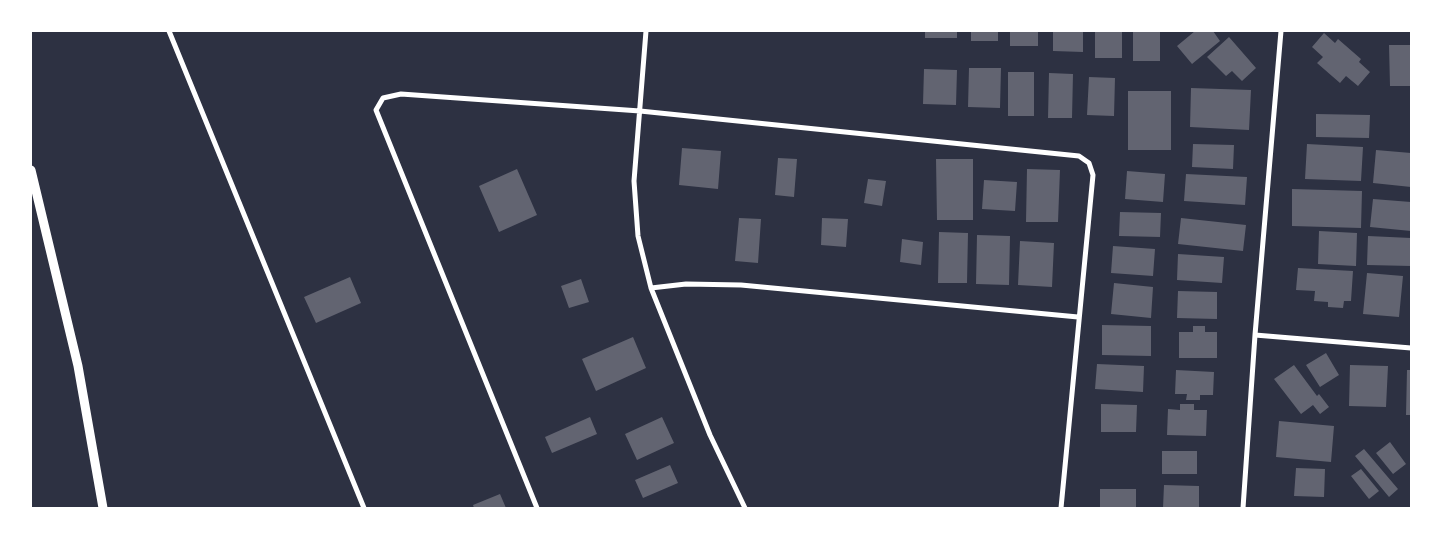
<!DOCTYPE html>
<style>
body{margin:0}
#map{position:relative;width:1442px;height:539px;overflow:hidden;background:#2d3142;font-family:Poppins,sans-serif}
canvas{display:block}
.frame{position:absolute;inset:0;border:32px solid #fff;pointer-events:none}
</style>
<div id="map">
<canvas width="1442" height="539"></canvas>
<div class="frame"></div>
</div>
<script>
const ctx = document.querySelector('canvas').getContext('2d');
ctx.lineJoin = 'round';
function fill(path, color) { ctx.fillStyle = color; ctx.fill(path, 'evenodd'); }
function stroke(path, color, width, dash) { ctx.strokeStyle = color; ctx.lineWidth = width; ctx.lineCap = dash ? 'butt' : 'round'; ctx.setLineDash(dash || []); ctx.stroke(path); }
const building = new Path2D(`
 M925,31H957V38H925Z
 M971,31H998V41H971Z
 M1010,31H1038V46H1010Z
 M1053,31H1083V52L1053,51Z
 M1095,31H1122V58H1095Z
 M1133,31H1160V61H1133Z
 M1195,31H1213L1220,41L1192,64L1177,46Z
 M1324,33L1335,43L1338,39L1361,59L1359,62L1370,72L1358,86L1346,76L1340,83L1317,63L1323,57L1312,47Z
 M1229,37L1256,68L1242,81L1232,71L1226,76L1207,57Z
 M1389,45H1411V86H1390Z
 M969,68H1001L1000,108L968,107Z
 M924,69L957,70L956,105L923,104Z
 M1008,72H1034V116H1008Z
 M1049,73L1073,74L1072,118H1048Z
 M1089,77L1115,78L1114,116L1087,115Z
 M1191,88L1251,90L1249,130L1190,127Z
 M1128,91H1171V150H1128Z
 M1316,114L1370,115L1369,138L1316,137Z
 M1193,144L1234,145L1233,169L1192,167Z
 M1307,144L1363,147L1361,181L1305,179Z
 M682,148L721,151L718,189L679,185Z
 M1376,150L1411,153V187L1373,183Z
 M778,158L797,159L794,197L775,195Z
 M936,159H973V220H937Z
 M517,169L537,215L499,232L479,186Z
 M1027,169L1060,170L1058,222H1026Z
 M1127,171L1165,174L1163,202L1125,199Z
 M1186,174L1247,177L1245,205L1184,201Z
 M868,179L886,181L882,206L864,203Z
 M984,180L1017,182L1015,211L982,209Z
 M1292,189L1362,191L1361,228L1292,226Z
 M1373,199L1411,202V231L1370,227Z
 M1120,212L1161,213L1160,237L1119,236Z
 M739,218L761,219L758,263L735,261Z
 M822,218L848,219L846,247L821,245Z
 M1181,218L1246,225L1243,251L1178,244Z
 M1319,231L1357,233L1356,266L1318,264Z
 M939,232L968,233L967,283H938Z
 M977,235L1010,236L1009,285L976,284Z
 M1368,236L1411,238V266L1367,265Z
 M902,239L923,242L921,265L900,262Z
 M1020,241L1054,243L1052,287L1018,285Z
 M1113,246L1155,249L1153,276L1111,273Z
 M1178,254L1224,257L1222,283L1177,280Z
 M1298,268L1353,271L1351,301H1344L1343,308L1328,307V302L1314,301L1315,291L1296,290Z
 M1367,273L1403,276L1399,317L1363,314Z
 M350,277L361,303L316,323L304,297Z
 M581,279L589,302L569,308L561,286Z
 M1114,283L1153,287L1151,318L1111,314Z
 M1178,291L1217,292V319L1177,318Z
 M1102,325L1151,326V356L1102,355Z
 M1193,326H1205V332H1217V358H1179V332H1193Z
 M633,337L646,368L596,391L582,359Z
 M1326,353L1339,375L1320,387L1306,365Z
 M1097,364L1144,366L1143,392L1095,389Z
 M1294,365L1317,396L1319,394L1329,407L1320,414L1313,405L1301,414L1274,379Z
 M1350,365L1388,366L1386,407L1349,406Z
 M1176,370L1214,372L1213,395H1200V400H1186L1187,394H1175Z
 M1407,370H1411V415H1406Z
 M1101,404L1137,405L1136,432H1101Z
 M1180,404H1194V410H1207L1206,436L1167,435L1168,409L1180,410Z
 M590,417L597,434L552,453L545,437Z
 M662,417L674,443L637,460L625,434Z
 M1279,421L1334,426L1331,462L1276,457Z
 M1390,442L1406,464L1393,474L1376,453Z
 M1364,449L1398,489L1389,497L1355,456Z
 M1162,451H1197V474H1162Z
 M670,465L678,483L643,498L635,480Z
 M1296,468L1325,469L1324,497L1294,496Z
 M1361,469L1379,491L1369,499L1351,476Z
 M1164,485L1199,486V508H1163Z
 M1100,489H1136V508H1100Z
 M500,494L506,508H474L473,505Z`);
const minor = new Path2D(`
 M169,31L364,508
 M646,31L634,181L638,236L651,288L710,435L745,508
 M651,288L686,284L741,285L1078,317
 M1255,335L1411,348
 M537,508L376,110L383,98L401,94L640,111L1079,156L1089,163L1093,175L1061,508
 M1243,508L1255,335L1281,31`);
const tertiary = new Path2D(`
 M31,170L78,366L103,508`);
fill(building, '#626471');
stroke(minor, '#fff', 5);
stroke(tertiary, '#fff', 9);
</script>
